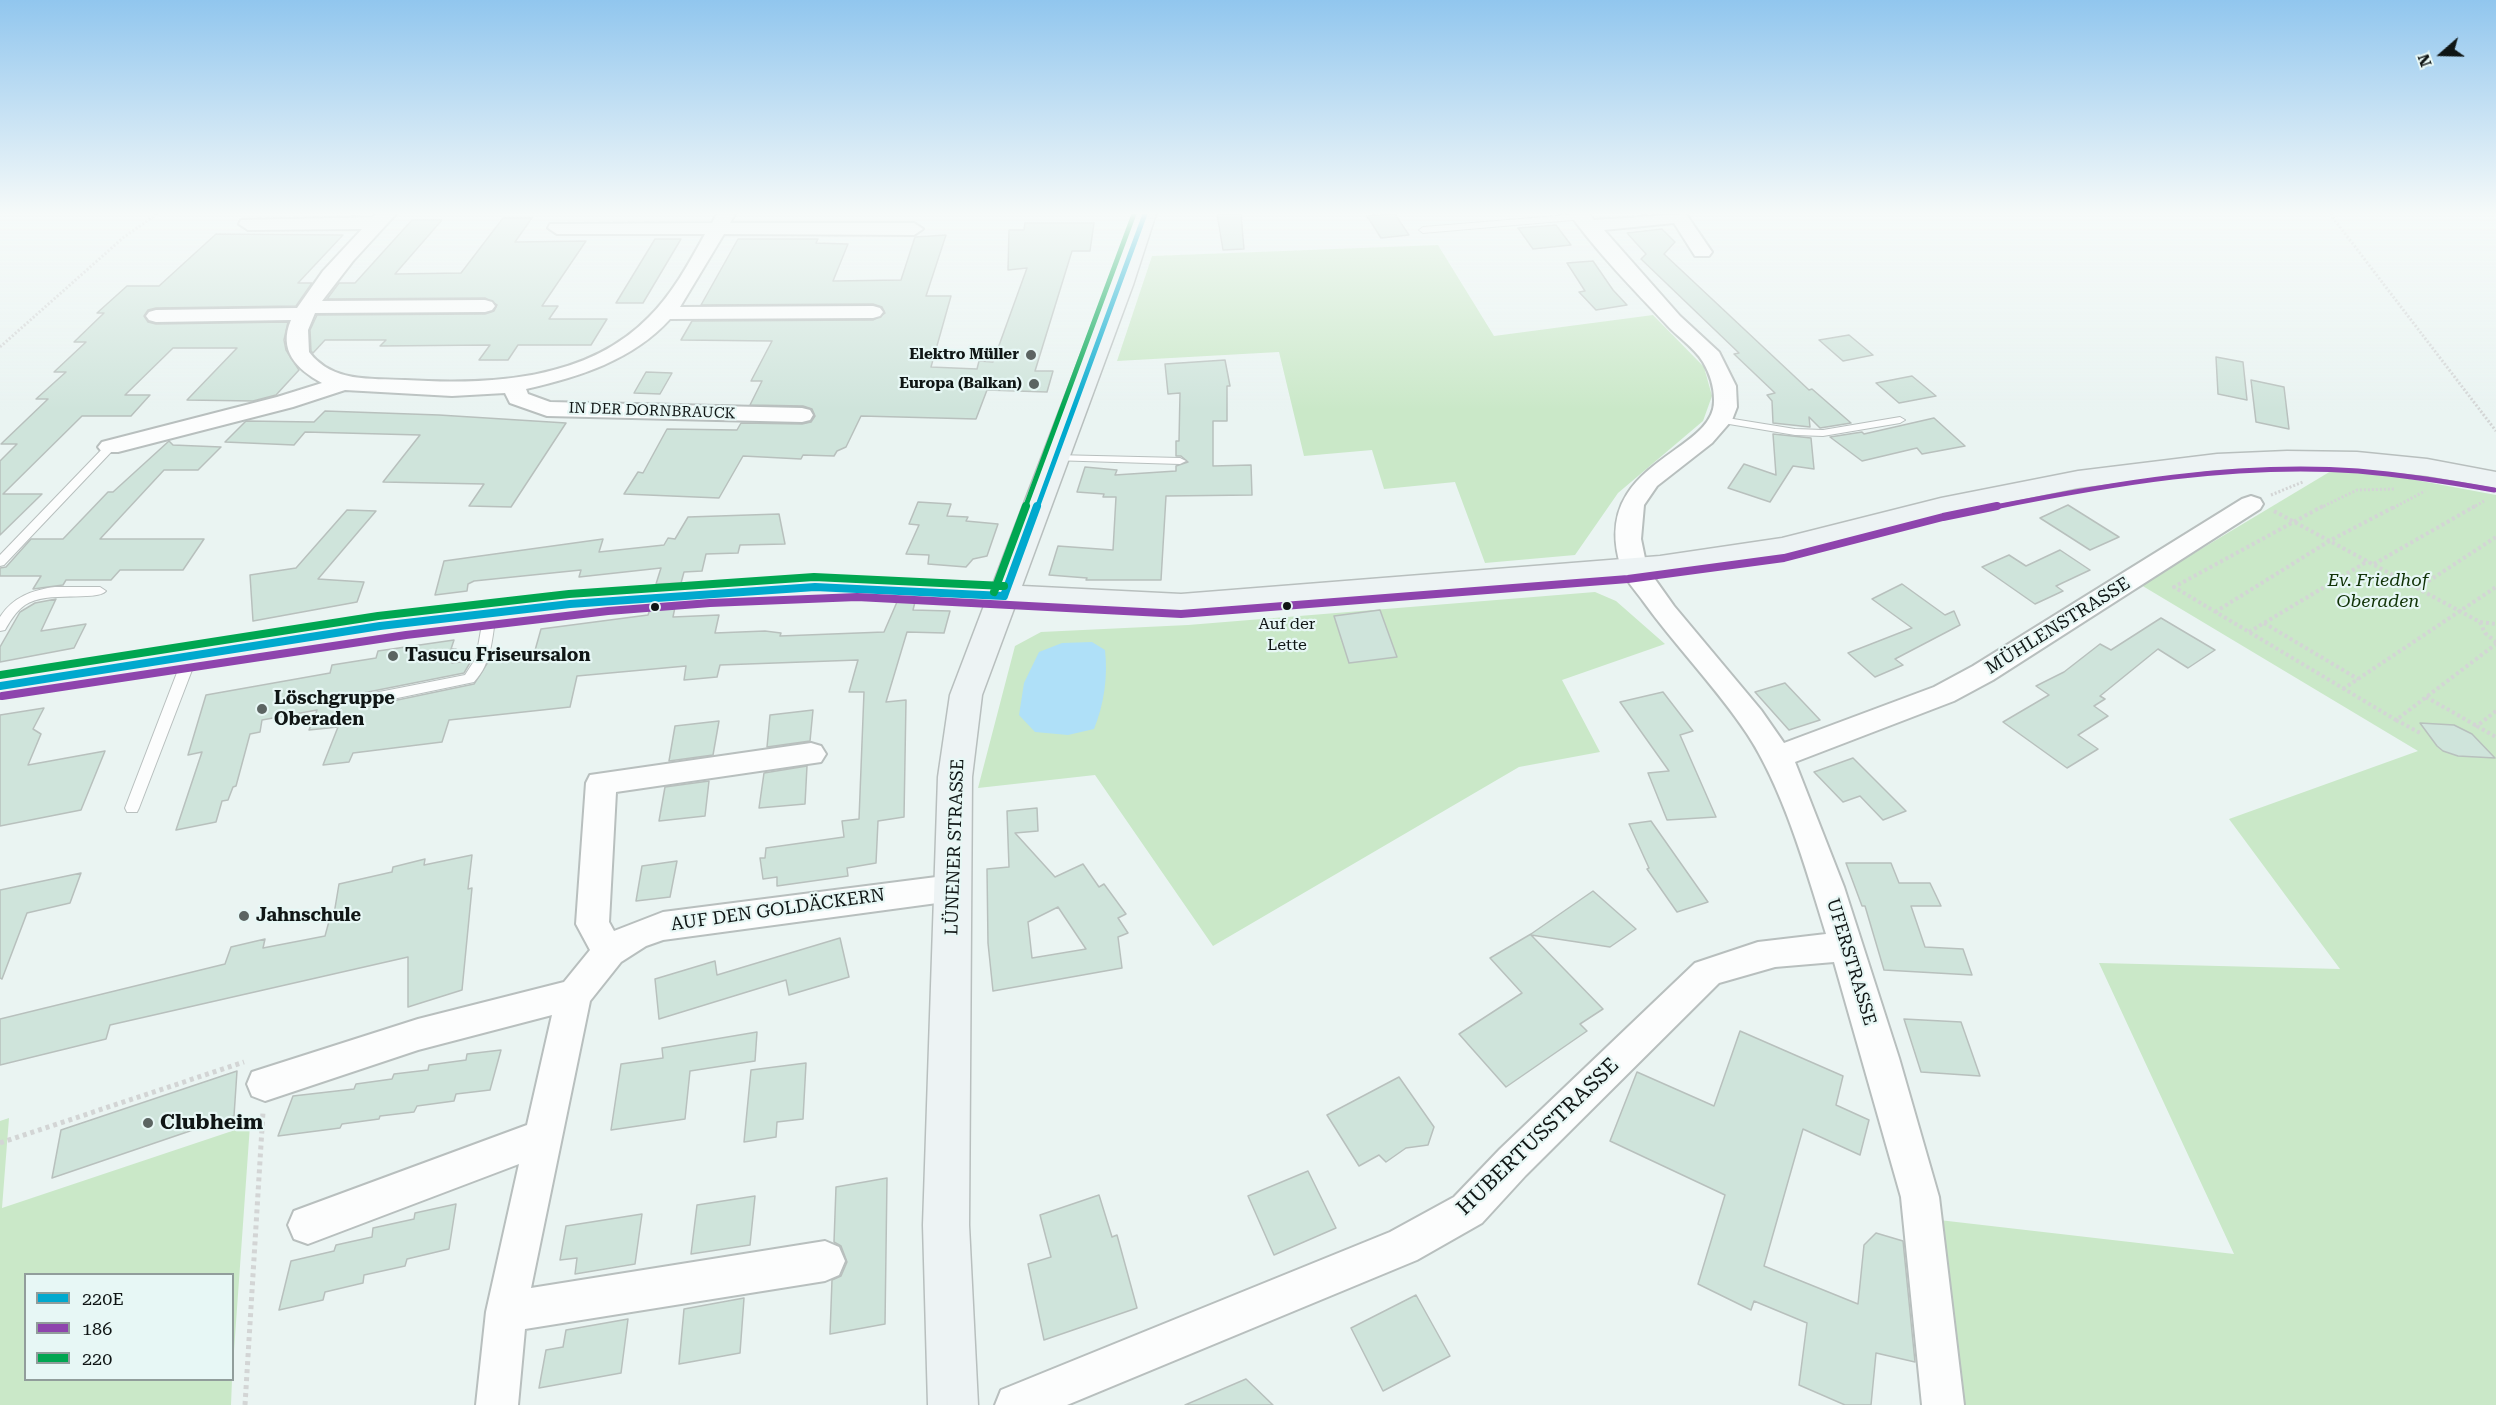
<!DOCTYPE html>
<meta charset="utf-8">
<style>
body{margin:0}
#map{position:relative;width:2496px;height:1405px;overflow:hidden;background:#eaf4f2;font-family:"Roboto Serif",serif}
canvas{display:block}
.legend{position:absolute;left:24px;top:1273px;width:210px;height:108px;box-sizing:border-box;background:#e7f7f5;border:2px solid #919d9b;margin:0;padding:8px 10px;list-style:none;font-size:18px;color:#101615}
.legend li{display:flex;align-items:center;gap:12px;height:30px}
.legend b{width:30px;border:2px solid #919d9b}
.north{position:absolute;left:2412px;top:24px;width:60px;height:60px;-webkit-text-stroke:4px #e7f7f5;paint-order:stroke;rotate:250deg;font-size:16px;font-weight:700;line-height:24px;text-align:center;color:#101615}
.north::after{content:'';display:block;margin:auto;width:21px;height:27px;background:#101615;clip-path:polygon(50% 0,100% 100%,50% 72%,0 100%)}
</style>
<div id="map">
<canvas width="2496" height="1405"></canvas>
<ul class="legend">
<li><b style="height:8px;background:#00a9ce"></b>220E</li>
<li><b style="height:8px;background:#8e44ad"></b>186</li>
<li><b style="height:8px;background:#00a651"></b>220</li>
</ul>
<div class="north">N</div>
</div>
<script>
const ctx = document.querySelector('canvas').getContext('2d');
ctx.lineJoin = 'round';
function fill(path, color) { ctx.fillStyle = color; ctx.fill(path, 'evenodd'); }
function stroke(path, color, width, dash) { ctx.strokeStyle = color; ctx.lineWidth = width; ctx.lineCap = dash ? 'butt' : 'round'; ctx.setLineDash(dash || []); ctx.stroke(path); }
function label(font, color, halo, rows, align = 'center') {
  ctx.font = font + ' "Roboto Serif",serif'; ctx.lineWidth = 4.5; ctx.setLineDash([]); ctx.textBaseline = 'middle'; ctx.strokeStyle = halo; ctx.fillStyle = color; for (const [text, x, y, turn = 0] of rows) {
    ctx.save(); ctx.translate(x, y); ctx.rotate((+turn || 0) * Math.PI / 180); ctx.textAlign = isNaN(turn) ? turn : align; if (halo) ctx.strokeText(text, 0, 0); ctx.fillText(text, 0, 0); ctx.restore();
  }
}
const green = new Path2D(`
 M1438,245L1494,336L1653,315L1704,367L1712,396L1703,421L1618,493L1575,555L1485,563L1455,482L1384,489L1372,450L1304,456L1279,352L1117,361L1152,256Z
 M2331,471L2378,473L2496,495V1405H1958L1939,1220L2234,1254L2099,963L2340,969L2229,819L2418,751L2141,585Z
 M1595,592L1616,601L1665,644L1562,680L1600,752L1519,767L1213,946L1095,775L978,788L1015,646L1041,632L1188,625Z
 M9,1118L2,1208L250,1125L232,1379V1274H26V1380H232L231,1405H0V1121Z`);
const water = new Path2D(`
 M1092,642L1105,650C1108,677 1104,704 1094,729L1068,735L1035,732L1019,715L1024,683L1039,652L1062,643Z`);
const building = new Path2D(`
 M1217,214H1241L1244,249L1223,250Z
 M1395,214L1409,235L1381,238L1367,216Z
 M503,218H532L515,242L586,241L542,306H558L549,319H607L591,345H518L508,360H479L490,345L380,346L386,340H325L313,353L311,351L310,330L317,315L485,314L494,311L497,305L485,298L327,299L339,283H355L412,220H442L395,274L461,273Z
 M1025,223H1094L1090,251H1072L1035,371H1053L1047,392L987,390L976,419L861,416L846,447L837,451L834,456L803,455L801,459L743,456L719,498L624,494L638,472L643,473L667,429L737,430L741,423L802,424L811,422L815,416L812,409L803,406L750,405L762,381H751L772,341L681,340L692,321L873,320L885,313L882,307L873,304L701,305L738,239H818L816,243L848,244L833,281L901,280L915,237L946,235L926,296H951L931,367L977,369L979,361L993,362L1027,268L1008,270L1009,230H1024Z
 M1556,225L1571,245L1533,249L1518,228Z
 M1662,229L1675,242L1664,254L1809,390L1812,389L1851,423L1820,428L1809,417L1810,427L1773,423L1772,401L1767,395L1775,393L1734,354L1739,353L1641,259L1646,254L1627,233Z
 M216,234L343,235L298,283H312L296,306L156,308L148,310L144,316L148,322L156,324L288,322L284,340L286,350L299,370L276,395L253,401L187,400L237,348H173L125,395H150L131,416H82L3,494H42L0,535V461L17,444H1L48,399H36L66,372H54L86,342H74L104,313H97L127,286H159Z
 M655,239H681L643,303H616Z
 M1593,261L1613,290L1627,305L1596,310L1579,292L1585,291L1567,263Z
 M1849,335L1873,355L1843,361L1819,340Z
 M2216,357L2243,362L2247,400L2218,394Z
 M1225,360L1230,386H1227V421H1213V466L1251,465L1252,495L1166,496L1161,580H1086L1087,578L1049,575L1058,546L1113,550L1116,497H1103L1104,494L1077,492L1085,467L1117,470L1115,475L1176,471V466L1188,462L1181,456H1176V441H1179L1180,393L1168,394L1165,364Z
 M646,372L672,373L660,394L634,393Z
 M1912,376L1936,396L1899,403L1876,383Z
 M2251,380L2284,387L2289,429L2256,422Z
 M325,411L439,415L566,423L511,507L469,506L484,484L383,482L420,435L305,432L294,445L225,442L246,421L314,422Z
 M1934,418L1965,446L1922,454L1917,448L1862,461L1830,437L1862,432L1864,434Z
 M1773,434L1811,438L1814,469L1793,466L1770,502L1728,488L1744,464L1776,475Z
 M169,441L173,445L221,447L198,470H164L100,539H204L183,570H120L111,580H66L63,585L33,589L41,576H0V568L6,567L31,539H63L108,492H113Z
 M918,502L951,504L947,516L968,517L966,521L998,524L987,556L973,559L966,567L928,564L929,555L906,554L919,525L909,524Z
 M2068,505L2119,537L2090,550L2040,518Z
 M347,510L376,511L318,579L364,582L357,602L253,621L250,575L296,568Z
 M779,514L785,544L740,545L738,553L706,554L702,571L684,572L681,583L656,584L661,568L579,577L581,570L474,581L468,584L467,591L435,595L444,561L603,539L599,552L664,545L668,538L675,539L688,517Z
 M2060,550L2090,570L2056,586L2063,591L2035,604L1982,567L2009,555L2026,566Z
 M1902,584L1945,615L1954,611L1960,625L1895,659L1903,665L1875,677L1848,653L1912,628L1872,599Z
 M56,599L41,631L86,624L74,648L0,662V647L20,612L35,603Z
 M897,602H915L913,610L950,611L944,633L907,632L886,702L906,700L904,817L878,821L876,863L847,868L848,876L777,886V877L763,879L760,858H765L766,848L844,837L842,821L859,819L864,692H849L858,660L720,665L717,677L684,680L686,666L577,676L570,707L449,720L442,742L353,753L349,762L323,765L338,727L309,730L317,710L262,720L260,732L250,734L236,786L233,787L228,800L222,801L216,822L176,830L202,752L188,755L206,695L330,673L332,665L376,658L378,651L454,640L451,649H456L452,663L471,661L464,673L363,693L355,700L358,705L364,707L474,684L490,659L534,654L541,629L648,615L650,609L675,607L673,617L719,615L715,633L765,631L781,633L780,636L884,632Z
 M1380,610L1397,657L1349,663L1334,616Z
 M2161,618L2215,650L2188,668L2158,649L2100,696L2105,699L2094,706L2108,716L2078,735L2098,749L2067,768L2003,722L2049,695L2036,686L2064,672L2100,644L2111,650Z
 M1785,683L1820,720L1789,730L1755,692Z
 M1663,692L1693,731L1680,735L1716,817L1667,820L1648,773L1669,771L1620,702Z
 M44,708L33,729L41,734L28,765L105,751L81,810L0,826V715Z
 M813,710L810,741L767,747L770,715Z
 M719,721L713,755L669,761L675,726Z
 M2420,723L2454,725L2472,734L2495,758L2458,756L2443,751L2437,746Z
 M1853,758L1906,811L1883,820L1860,796L1843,802L1814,772Z
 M807,766L805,804L759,808L764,773Z
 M709,781L705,816L659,821L665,787Z
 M1037,808L1038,831L1015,833L1055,877L1083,864L1099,887L1104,884L1126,914L1118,918L1128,933L1118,937L1122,968L993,991L988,943L987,869L1009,867L1007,811ZM1058,907L1086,949L1032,958L1028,922Z
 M1651,821L1708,902L1677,912L1647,869L1649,868L1629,824Z
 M472,855L468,889L472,888L462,990L408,1007V957L110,1025L106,1039L0,1065V1019L225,964L231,947L265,939L263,948L325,936L331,914H334L339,884L392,872L393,867L425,859L424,865Z
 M677,861L670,897L636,901L642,866Z
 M1846,863H1891L1899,883H1930L1941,906H1911L1925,947L1963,949L1972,975L1884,970L1865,906H1862Z
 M81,873L70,903L27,913L2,979L0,978V890Z
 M1593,891L1636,929L1610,947L1531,935L1603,1009L1580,1024L1587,1031L1506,1087L1459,1034L1522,993L1490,958L1531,934Z
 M840,938L849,977L789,995L786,980L659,1019L655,979L715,961L717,975Z
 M1904,1019L1961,1022L1980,1076L1921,1072Z
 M1740,1031L1843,1076L1836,1105L1869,1120L1860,1155L1803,1129L1764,1266L1858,1304L1864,1245L1876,1233L1903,1241L1915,1362L1876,1353L1871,1405H1845L1799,1385L1807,1323L1754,1301L1751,1310L1698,1284L1725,1195L1610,1141L1637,1072L1714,1106Z
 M757,1032L755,1061L690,1071L685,1119L611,1130L621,1064L663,1058L662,1048Z
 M501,1050L490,1090L456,1094L454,1101L417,1106L414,1112L380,1116L379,1119L342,1124L340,1128L278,1136L293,1096L354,1089L356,1084L392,1079L394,1074L428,1070L429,1065L466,1060L467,1054Z
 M806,1063L803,1119L777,1122L776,1137L744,1142L751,1070Z
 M237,1071L234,1116L52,1178L61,1130Z
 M1399,1077L1434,1127L1428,1145L1406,1148L1386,1162L1379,1155L1359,1166L1327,1115Z
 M1308,1171L1336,1228L1274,1255L1248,1196Z
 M887,1178L885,1324L830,1334L832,1280L841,1276L847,1262L841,1246L834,1242L836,1187Z
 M1099,1195L1112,1237L1117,1235L1137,1308L1044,1340L1028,1264L1051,1257L1040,1215Z
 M755,1196L750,1245L691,1254L697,1205Z
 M456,1204L449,1249L407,1259L405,1266L364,1275L363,1283L325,1292L323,1300L279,1310L291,1261L334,1251L336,1245L372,1237L373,1228L414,1219L415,1213Z
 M642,1214L635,1264L575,1274L577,1258L560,1260L566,1226Z
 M1416,1295L1450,1356L1383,1391L1351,1328Z
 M744,1298L740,1353L679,1364L684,1309Z
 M628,1319L621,1373L539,1388L546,1350L563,1347L566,1330Z
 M1246,1379L1273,1405H1185Z`);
const pathFar2 = new Path2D(`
 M2330,214L2496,431
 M0,347L124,237L157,214
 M2271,495L2303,482
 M2320,508L2357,490L2394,489
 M2393,508L2425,491
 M2472,508L2484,501`);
const pathFar1 = new Path2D(`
 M2323,506L2174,587L2396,720L2496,644
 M2274,511L2480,622L2485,633L2496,642
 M2374,564L2475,506
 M2418,588L2496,537
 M2215,612L2331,540L2396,506
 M2480,622L2496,624
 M2264,623L2358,679
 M2249,632L2368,561
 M2343,689L2496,587
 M2426,697L2477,726
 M2496,711L2477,726L2496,737
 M2396,720L2422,734`);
const path = new Path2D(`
 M0,1143L244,1062
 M245,1405L263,1112`);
const service = new Path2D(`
 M1581,214L1585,217L1584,219L1423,233L1419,230L1423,227Z
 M1721,417L1795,429L1823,430L1900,417L1905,420L1900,423L1823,436L1795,435L1717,422L1716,420Z
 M110,444L116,447L114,449L4,565L0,566V555L106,445Z
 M1055,455L1180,458L1186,461L1180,464L1051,460V456Z
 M55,587H100L106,591C96,602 47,590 25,605C16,611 10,621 5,630L0,631V617C13,597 32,590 55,587Z
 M490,609L496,613C492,638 492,663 474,682L364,705L359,703L357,700L364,695L465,675L476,658L484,613Z
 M190,652L197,657L139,808L137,812H127L125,808L183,657Z`);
const minor = new Path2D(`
 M377,214H396L353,261L322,301L485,300L492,302L495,306L492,310L485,312L315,313L308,330L309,352C333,383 370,378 405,380C488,385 587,381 649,317C673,293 689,263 705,234H557L548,228L550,224L712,223L717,214H735L730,223H914L923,229L914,235L724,234L680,307L873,306L880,308L883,312L880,316L873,318L670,319C633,360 579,377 526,389L528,394L550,402L802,408L810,410L813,415L810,420L802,422L547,416L510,403L505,393L452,396L345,390L293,407L118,452H102L98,447L102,442L277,397L322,383C296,369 278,350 291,320L156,322L149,320L146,316L149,312L156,310L297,308L323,271L362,229L248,230L239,224L241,220L373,217Z
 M1570,214H1589L1594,220L1686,214L1712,252L1709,256H1695L1674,223L1604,230L1680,316L1719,352L1736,386L1737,407L1732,420L1712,443L1657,486L1644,505L1641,539L1647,568L1674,606L1761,710L1784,743L1934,687L1973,666L2242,499L2251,496L2260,499L2263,504L2260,509L1993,680L1954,701L1795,762L1844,887L1899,1058L1939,1197L1964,1405H1922L1901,1197L1834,962L1775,967L1719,983L1526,1175L1482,1223L1417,1260L1067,1405H995L1001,1390L1390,1232L1454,1197L1500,1149L1695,963L1758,942L1826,934C1806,869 1781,780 1741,725C1711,682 1674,644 1643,601C1636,591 1624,579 1621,567C1588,461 1716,454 1714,400C1714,386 1710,374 1703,362C1694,347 1676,336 1665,323C1635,291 1594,249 1570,214Z
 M811,743L821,746L826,754L821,762L616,792L609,922L614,931L663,912L952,875L963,879L968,888L963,897L952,901L663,940L646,946L621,962L590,1001L531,1288L825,1241L839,1247L845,1261L839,1275L825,1281L525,1329L518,1405H476L486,1312L519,1164L308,1244L294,1239L288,1225L294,1211L527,1125L552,1015L418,1050L265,1101L252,1096L247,1084L252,1072L418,1019L564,982L590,950L576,924L586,783L590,775Z`);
const secondary = new Path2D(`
 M1135,214H1156L1133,285L1022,586L1181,594L1660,556L1782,538L1941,498L2078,471L2217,454L2287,451L2357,452L2427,459L2496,472V488L2427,476L2357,469L2287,467L2217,470L2078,488L1941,516L1782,557L1660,575L1181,614L1015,606L982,695L972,777L969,1225L978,1405H928L923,1225L938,777L950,695L985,603C657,579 323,647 0,698V674C328,625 660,560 993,584Z`);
const bus1Far1 = new Path2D(`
 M1037,508L1145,214`);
const bus1 = new Path2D(`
 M1004,596L1037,506
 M0,686L380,626L570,604L815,587L1004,596`);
const bus2Far1 = new Path2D(`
 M1990,508C2110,484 2235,462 2358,471C2404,475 2449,482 2494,490`);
const bus2 = new Path2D(`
 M2,696L406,635L608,611L710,603L857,597L1181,614L1628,579L1784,558L1943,517L1997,506`);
const bus3Far1 = new Path2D(`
 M1025,508L1134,214`);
const bus3 = new Path2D(`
 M994,592L1026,506
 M0,675L378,616L569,594L814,577L1004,586`);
const markers = [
 [1031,355,6,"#5c6462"],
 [1034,384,6,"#5c6462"],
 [1287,606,5,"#101615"],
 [655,607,5,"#101615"],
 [393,656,6,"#5c6462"],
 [262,709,6,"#5c6462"],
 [244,916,6,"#5c6462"],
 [148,1123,6,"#5c6462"]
];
const farPoinames = [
 ["Elektro Müller",1019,355],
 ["Europa (Balkan)",1022,384]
];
const farStreetnames = [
 ["IN DER DORNBRAUCK",652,411,2]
];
const busNames = [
 ["Auf der",1287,624],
 ["Lette",1287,645]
];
const parkNames = [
 ["Ev. Friedhof",2378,581],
 ["Oberaden",2378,602]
];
const streetNames = [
 ["MÜHLENSTRASSE",2058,626,-32],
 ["LÜNENER STRASSE",955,847,-88],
 ["AUF DEN GOLDÄCKERN",778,910,-8],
 ["UFERSTRASSE",1851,962,73]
];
const poiNames = [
 ["Tasucu Friseursalon",405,656],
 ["Löschgruppe",274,699],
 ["Oberaden",274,720],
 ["Jahnschule",256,916]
];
const nearPoinames = [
 ["Clubheim",160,1123]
];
const nearStreetnames = [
 ["HUBERTUSSTRASSE",1538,1137,-44]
];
fill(green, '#cae8c8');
fill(water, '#afe0f8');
fill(building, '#cfe4db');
stroke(building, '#b8c0bd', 1.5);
stroke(service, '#b8bfbe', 2);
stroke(minor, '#b8bfbe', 4);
stroke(secondary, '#b8bfbe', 3);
stroke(pathFar2, '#d3d5d5', 3, [2, 2]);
stroke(pathFar1, '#d3d5d5', 4, [3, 3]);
stroke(path, '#d3d5d5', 5, [4, 4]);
fill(service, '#fcfdfd');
fill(minor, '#fcfdfd');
fill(secondary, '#edf3f4');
stroke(bus1Far1, '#00a9ce', 5);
stroke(bus1, '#00a9ce', 8);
stroke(bus2Far1, '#8e44ad', 5);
stroke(bus2, '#8e44ad', 8);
stroke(bus3Far1, '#00a651', 5);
stroke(bus3, '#00a651', 8);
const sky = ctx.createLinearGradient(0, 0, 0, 410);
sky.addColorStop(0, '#91c6ee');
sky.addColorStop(0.52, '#f6faf9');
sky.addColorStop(1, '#f6faf900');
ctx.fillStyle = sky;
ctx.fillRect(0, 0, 2496, 410);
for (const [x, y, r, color] of markers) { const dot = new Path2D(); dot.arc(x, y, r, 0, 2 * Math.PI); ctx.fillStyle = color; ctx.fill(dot); stroke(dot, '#e7f7f5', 2); }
label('bold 15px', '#101615', '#e7f7f5', farPoinames, 'right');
label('15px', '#101615', '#e7f7f5', farStreetnames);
label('16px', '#101615', '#e7f7f5', busNames);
label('italic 18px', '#113307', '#e7f7f5', parkNames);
label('18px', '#101615', '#e7f7f5', streetNames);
label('bold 18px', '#101615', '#e7f7f5', poiNames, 'left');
label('bold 21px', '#101615', '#e7f7f5', nearPoinames, 'left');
label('21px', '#101615', '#e7f7f5', nearStreetnames);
</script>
